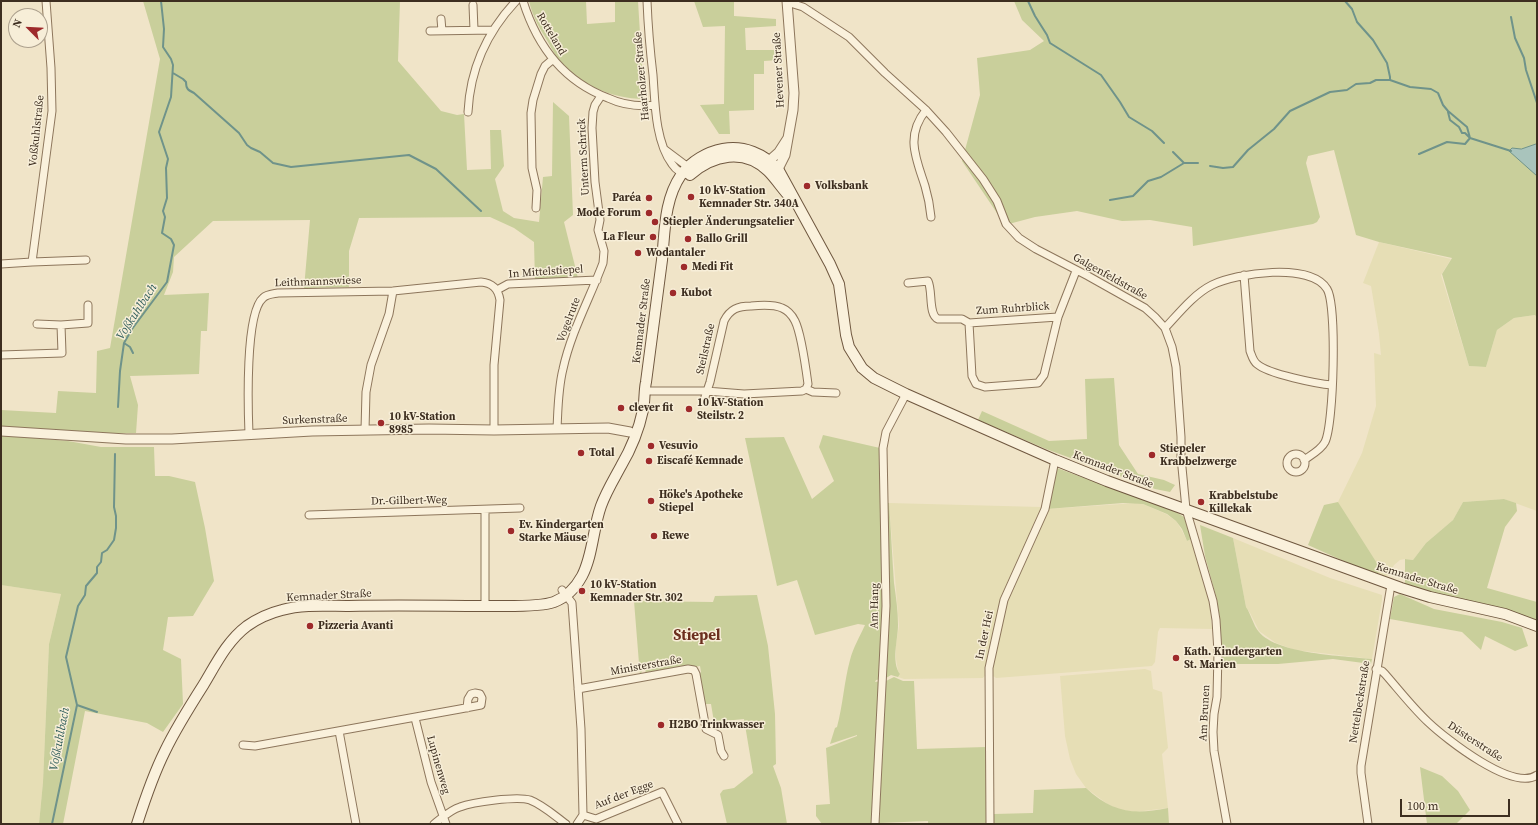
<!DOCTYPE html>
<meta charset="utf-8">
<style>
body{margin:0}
#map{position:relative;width:1538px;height:825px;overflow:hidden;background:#f0e4c8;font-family:"Source Serif 4",serif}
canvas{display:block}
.frame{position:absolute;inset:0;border:2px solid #3d2e20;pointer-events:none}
.north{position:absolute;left:8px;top:8px;width:40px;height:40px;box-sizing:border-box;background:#f7eed8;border:1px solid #ada18e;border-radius:50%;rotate:294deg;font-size:11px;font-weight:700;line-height:16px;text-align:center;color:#3d2e20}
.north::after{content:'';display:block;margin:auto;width:14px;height:18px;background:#9e2a2b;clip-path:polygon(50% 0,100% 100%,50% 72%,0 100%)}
.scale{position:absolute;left:1400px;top:799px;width:110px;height:18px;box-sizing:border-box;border:2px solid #3d2e20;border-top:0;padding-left:5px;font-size:12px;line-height:14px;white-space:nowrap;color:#3d2e20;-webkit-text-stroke:3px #f7eed8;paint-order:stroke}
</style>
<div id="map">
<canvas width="1538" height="825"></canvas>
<div class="frame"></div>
<div class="north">N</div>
<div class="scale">100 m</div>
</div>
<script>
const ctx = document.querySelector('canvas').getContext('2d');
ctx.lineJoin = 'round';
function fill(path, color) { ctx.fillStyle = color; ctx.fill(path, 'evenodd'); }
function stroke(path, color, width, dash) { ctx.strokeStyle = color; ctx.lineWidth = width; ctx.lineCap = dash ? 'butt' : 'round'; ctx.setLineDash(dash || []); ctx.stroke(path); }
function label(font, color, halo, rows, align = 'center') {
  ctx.font = font + ' "Source Serif 4",serif'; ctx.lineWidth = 3; ctx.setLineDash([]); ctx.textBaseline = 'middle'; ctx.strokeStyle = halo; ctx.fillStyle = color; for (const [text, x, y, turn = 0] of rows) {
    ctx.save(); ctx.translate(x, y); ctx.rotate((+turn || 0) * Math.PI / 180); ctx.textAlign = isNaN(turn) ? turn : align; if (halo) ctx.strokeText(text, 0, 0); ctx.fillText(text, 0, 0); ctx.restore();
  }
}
const farmland = new Path2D(`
 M1379,242L1451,259L1441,275L1469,366L1486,367L1497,330L1514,318L1535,315L1537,318V511L1504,499L1463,502L1453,520L1426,543L1413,560L1405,559L1400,560L1394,565L1389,575L1382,577L1377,576L1338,502L1362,453L1376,406L1374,353L1381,355L1379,334L1371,286L1363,283Z
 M889,503L1041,507L1036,524L1002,599L987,673L983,678L904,679L898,677L900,674L898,671L896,659V644L899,626Z
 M1136,503L1143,504L1166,514L1176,521L1181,529L1187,541L1191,539L1209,600L1212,629L1160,628L1158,632L1155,662L1152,666L996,678L992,675L991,669L1004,609L1047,509Z
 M1233,538L1330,578L1382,595V600L1372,659L1295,650L1276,643L1259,631L1250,613L1246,607Z
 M1,585L61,594L49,644L43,782L39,824H1Z
 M1145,669L1151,671L1153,689L1162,692L1168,748L1162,754L1168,808L1135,812L1119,810L1106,803L1086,788L1076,774L1070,759L1065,736L1060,676Z`);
const green = new Path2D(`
 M143,1H400L398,61L441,111L457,115L464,114L467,170L491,169L490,130H501L504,166L495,179L503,211L514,218L539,222L543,177L552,176L553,102L569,116L573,215L564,222L578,278L535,281L534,242L514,228L490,217L359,218L349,251V287L304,288L310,220L213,221L174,257L173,272L164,295L209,293L207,331H201L199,374L130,376L138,405L136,433L88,434L1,426V410L56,413L58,391L96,393L97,351L110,348L160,59Z
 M529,1H586L587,24L615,22V1H638L644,99C611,99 576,83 556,56C552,50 549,43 545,37C538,26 532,14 529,1Z
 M694,1H734V16L776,19V26L745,28L746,50H779V60L764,61V74H754V110L729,111L730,134H719L700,105L724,104L725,26L703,27Z
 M1014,1H1537V318L1535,315L1514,318L1497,330L1486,367L1469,366L1442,274L1452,258L1379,242L1356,235L1334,150L1308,156L1306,163L1320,217L1317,222L1313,224L1193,246L1192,227L1150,220L1122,221L1077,211L1035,217L1005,225L962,161L980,95L977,58L1030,50L1044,41L1022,20Z
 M1114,378L1119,445L1138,474L1164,480L1175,485L1170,492L1155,489L1046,449L978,420L982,411L1049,441L1087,439L1085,379Z
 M1,435L68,441L101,447H154L155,476H169L195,482L205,528L214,581L193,616L168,617L163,650L181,659L183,704L163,732L147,723L85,711L63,824H39L43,782L49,644L61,594L1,585Z
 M823,435L880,448L884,581L881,679L876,680L875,682L881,681L873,824H822L816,816V805L830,804L826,748L857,736V735L830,744L835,728L837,727C843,705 844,682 850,660C853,648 860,636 865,625L858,624L815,635L797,580L777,586L745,438L784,437L812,499L834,481L819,447Z
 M1057,468L1176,512L1184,517L1191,539L1187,541L1182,529L1176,521L1167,514L1143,504L1123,503L1047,509L1054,471Z
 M1504,499L1516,503L1517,511L1505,527L1487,588L1537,602V623L1493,606L1437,595L1405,586V559L1413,560L1426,543L1453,520L1463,502Z
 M1338,502L1380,568L1377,576L1308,545L1324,505Z
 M886,503H889C891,529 892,556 894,583C896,597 898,611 898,625C898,639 891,662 900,674L898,677L891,675L886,678C888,620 889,562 886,503Z
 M1200,525L1233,538L1246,607C1251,614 1253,625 1259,632C1277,654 1344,656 1372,659L1371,664L1333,659L1278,664H1221L1220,620L1217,600L1205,556Z
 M1400,594L1434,609L1502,622L1522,628L1528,646L1515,651L1485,636L1481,650L1462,632L1390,619L1394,597Z
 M757,595L768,646L775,714L776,764L773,766L781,788L787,824H727L720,794L723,790L734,788L753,773L744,719L714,722L711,704H705L699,675L701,672L700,666L646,675L645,669H643L640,676L634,601L713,602L715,596Z
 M894,677L903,681H914L917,749L986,747L988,824H928V821L879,823L886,681Z
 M1420,767L1442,776L1458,791L1470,810L1456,824H1427Z
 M1086,788C1113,813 1134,815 1168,808L1169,824H993L994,814L1033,813L1034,790Z`);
const water = new Path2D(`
 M1537,144V176L1509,151L1512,148L1521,149Z`);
const stream = new Path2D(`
 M1028,1L1035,16L1047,35L1050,43L1101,75L1120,102L1129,117L1152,131L1164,143
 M1345,1L1352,9L1357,22L1373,40L1387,63L1390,77V80
 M1511,17L1515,38L1524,58L1526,70L1537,103
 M173,73L183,79L186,82C186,89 188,90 194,93L239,133L247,145L251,148L260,152L273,163L291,167L409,155L436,169L481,211
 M1173,152L1184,163
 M1419,154L1447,142L1465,144L1470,138L1465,133H1462L1459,127L1450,120L1448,112
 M1184,163H1198
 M1210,166L1223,168L1233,167L1248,150L1274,129L1290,111L1330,92L1347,90L1356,84L1370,83L1376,80H1390L1410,87L1431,89L1438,93L1443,105L1448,111L1467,127L1470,138L1511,151
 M1110,200L1133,196L1148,181L1161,177L1184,163
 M124,343L130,347L133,353
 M118,407L120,371L124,343L132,329L167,282L174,245L171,239L162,233L165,217L163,211L167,198L166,168L168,159L159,132L171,97L173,65L171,59L163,47L164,29L161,1
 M77,705L97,712
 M52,824L77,705L66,657L78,606L85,595L86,586L97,573V567L101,562L102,553L107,550L114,540L116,528V516L114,507L115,454`);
const minor = new Path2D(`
 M523,1C537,46 563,81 608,98C623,105 638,107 655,105
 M647,1C648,26 650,50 653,75C655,102 655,141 672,164C676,170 682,174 689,175L688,167L664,149
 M787,2L803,7L849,37L885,73L926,110L946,132L983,179L997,201L1006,224L1019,238L1036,249L1088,276L1145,308L1155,317L1165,328L1172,347L1176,367L1181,437V457L1186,509L1213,601L1216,620L1218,652L1217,697L1214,714L1213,732L1214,751L1227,824
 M473,5L474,30
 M441,19L442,31
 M430,31L493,30
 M926,110C905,136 916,158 925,186C928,196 930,206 931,217
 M468,112C470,70 487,32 516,1
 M536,208L537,190L532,168L531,113L533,100L541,74L545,66L552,60
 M32,262L86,260
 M1,264L32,262L52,111L51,68L46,1
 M1244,275L1250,351C1252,356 1253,361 1257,364C1268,374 1318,384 1332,385
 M908,283L928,281C933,291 928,315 938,319H962L969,323L1058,317
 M497,290L508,284L597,280
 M969,323L972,376L976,384L985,387L1038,383L1044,375L1058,317L1076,271
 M37,324L61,325
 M1165,328C1179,313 1194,294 1212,285C1236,273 1311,262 1327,289C1337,305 1334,424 1325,442C1321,450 1311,455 1304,460
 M1,355L62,353L61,325L88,323V305
 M644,391H706L744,394L802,391L806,389L813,392L836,393
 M704,400L710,382L724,321C730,309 738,306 751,306C761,305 773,304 782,308C787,310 792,315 795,321C801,333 806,369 808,384L806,389
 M557,429C558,409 558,389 563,369C571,332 590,298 603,263L604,251L598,230L600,220L595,182L592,128L593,112L595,105L601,96
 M365,430L366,392L371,365L389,314L393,291
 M249,434C248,409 245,313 263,298C267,294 273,294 278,293L393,291L481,282C492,283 498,288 500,300L494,365V430
 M1287 463a9 9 0 1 1 18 0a9 9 0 1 1-18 0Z
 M485,510V606
 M309,515L520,508
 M562,590L572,603L581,729L583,815L577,824
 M1376,669L1382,671L1385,674C1399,690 1413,708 1428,722C1446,739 1513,792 1537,775
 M578,689L688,669L694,670L696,674L706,729L718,735L721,751L724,756
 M415,718L431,782L446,824
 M339,731L356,824
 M243,745L255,746L460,709L481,705L482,698L480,694L475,693L471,694L468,699L467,708
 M583,815L596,819L662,792L678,824
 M434,824C442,818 450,810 460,807C473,802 517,796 530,800C543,805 555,816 566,824
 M875,824L886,606L883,448L886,432L906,394
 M990,824L989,668L1004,600L1045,509L1055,460
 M1368,824L1361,773V766L1391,585`);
const tertiary = new Path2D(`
 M787,1L794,93L793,110L785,155L778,169L768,171L770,160L779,152L788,138
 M1,431L126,439H172L312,431L429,429L494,430L608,428L630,432`);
const secondary = new Path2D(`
 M690,175C713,155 744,148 768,171C775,178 781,187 788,195
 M137,824C145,799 153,775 165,751C176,728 190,706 204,684C216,664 227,641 247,626C257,619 270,613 282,610C303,604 327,606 349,606C397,605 445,606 493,606C508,606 541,607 554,602C567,597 576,587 582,576C593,555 593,528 601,506C606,492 614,479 621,466C631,449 639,429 643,410C645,400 644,391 646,382C651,341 657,301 662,260C665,231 664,200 681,175C691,161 707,152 723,149C744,145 764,154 778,169L830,264L839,284L846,335L849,347L862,368L874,378L906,394L1055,460L1107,481L1401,588L1430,597L1505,614L1537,626`);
const markers = [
 [807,186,4,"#9e2a2b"],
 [691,197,4,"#9e2a2b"],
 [649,198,4,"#9e2a2b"],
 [649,213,4,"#9e2a2b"],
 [655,222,4,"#9e2a2b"],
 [653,237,4,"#9e2a2b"],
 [688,239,4,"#9e2a2b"],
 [638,253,4,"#9e2a2b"],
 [684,267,4,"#9e2a2b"],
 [673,293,4,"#9e2a2b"],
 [621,408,4,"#9e2a2b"],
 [689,409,4,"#9e2a2b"],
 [381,423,4,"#9e2a2b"],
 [651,446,4,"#9e2a2b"],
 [581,453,4,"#9e2a2b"],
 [1152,455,4,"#9e2a2b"],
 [649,461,4,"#9e2a2b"],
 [651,501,4,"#9e2a2b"],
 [1201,502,4,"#9e2a2b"],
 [511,531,4,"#9e2a2b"],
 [654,536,4,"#9e2a2b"],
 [582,591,4,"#9e2a2b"],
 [310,626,4,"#9e2a2b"],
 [1176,658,4,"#9e2a2b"],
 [661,725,4,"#9e2a2b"]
];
const streetNames = [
 ["Rotteland",551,34,59],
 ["Hevener Straße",779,70,-93],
 ["Haarholzer Straße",642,76,-95],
 ["Voßkuhlstraße",37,131,-84],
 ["Unterm Schrick",584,157,-93],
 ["In Mittelstiepel",546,272,-4],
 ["Galgenfeldstraße",1110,277,29],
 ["Leithmannswiese",318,282,-2],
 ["Zum Ruhrblick",1013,309,-4],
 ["Vogelrute",569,320,-69],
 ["Kemnader Straße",642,321,-83],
 ["Steilstraße",706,349,-77],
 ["Surkenstraße",315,420,-2],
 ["Kemnader Straße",1113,470,21],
 ["Dr.-Gilbert-Weg",409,501,-1],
 ["Kemnader Straße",1417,579,17],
 ["Kemnader Straße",329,596,-3],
 ["Am Hang",875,606,-89],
 ["In der Hei",985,635,-78],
 ["Ministerstraße",646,666,-10],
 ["Nettelbeckstraße",1360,702,-81],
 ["Am Brunen",1205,713,-87],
 ["Düsterstraße",1475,742,33],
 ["Lupinenweg",438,765,74],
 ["Auf der Egge",624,795,-21]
];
const poiNames = [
 ["Volksbank",815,186],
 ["10 kV-Station",699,191],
 ["Kemnader Str. 340A",699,204],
 ["Paréa",641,198,"right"],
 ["Mode Forum",641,213,"right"],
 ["Stiepler Änderungsatelier",663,222],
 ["La Fleur",645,237,"right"],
 ["Ballo Grill",696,239],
 ["Wodantaler",646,253],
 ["Medi Fit",692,267],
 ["Kubot",681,293],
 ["10 kV-Station",697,403],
 ["Steilstr. 2",697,416],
 ["clever fit",629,408],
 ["10 kV-Station",389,417],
 ["8985",389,430],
 ["Vesuvio",659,446],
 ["Stiepeler",1160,449],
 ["Krabbelzwerge",1160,462],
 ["Total",589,453],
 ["Eiscafé Kemnade",657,461],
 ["Höke's Apotheke",659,495],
 ["Stiepel",659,508],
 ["Krabbelstube",1209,496],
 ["Killekak",1209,509],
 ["Ev. Kindergarten",519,525],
 ["Starke Mäuse",519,538],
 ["Rewe",662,536],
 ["10 kV-Station",590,585],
 ["Kemnader Str. 302",590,598],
 ["Pizzeria Avanti",318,626],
 ["Kath. Kindergarten",1184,652],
 ["St. Marien",1184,665],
 ["H2BO Trinkwasser",669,725]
];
const waterNames = [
 ["Voßkuhlbach",137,312,-57],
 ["Voßkuhlbach",60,739,-79]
];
const districtNames = [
 ["Stiepel",697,636]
];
fill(farmland, '#e6deb5');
fill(green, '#c9cf9b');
fill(water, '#a9c4bc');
stroke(water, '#6f938a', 1);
stroke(stream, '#6f938a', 2);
stroke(minor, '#8d765c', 9);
stroke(tertiary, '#8d765c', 11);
stroke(secondary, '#6f573f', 12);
stroke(minor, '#faf1dc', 7);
stroke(tertiary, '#faf1dc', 9);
stroke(secondary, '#faf1dc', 10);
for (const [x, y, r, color] of markers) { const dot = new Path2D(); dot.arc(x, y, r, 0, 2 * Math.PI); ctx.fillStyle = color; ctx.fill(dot); stroke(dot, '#f7eed8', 1.5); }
label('11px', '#3d2e20', '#f7eed8', streetNames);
label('bold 11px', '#3d2e20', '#f7eed8', poiNames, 'left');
label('italic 12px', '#2f5d5a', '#f7eed8', waterNames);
label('bold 15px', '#6b2e1e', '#f7eed8', districtNames);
</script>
